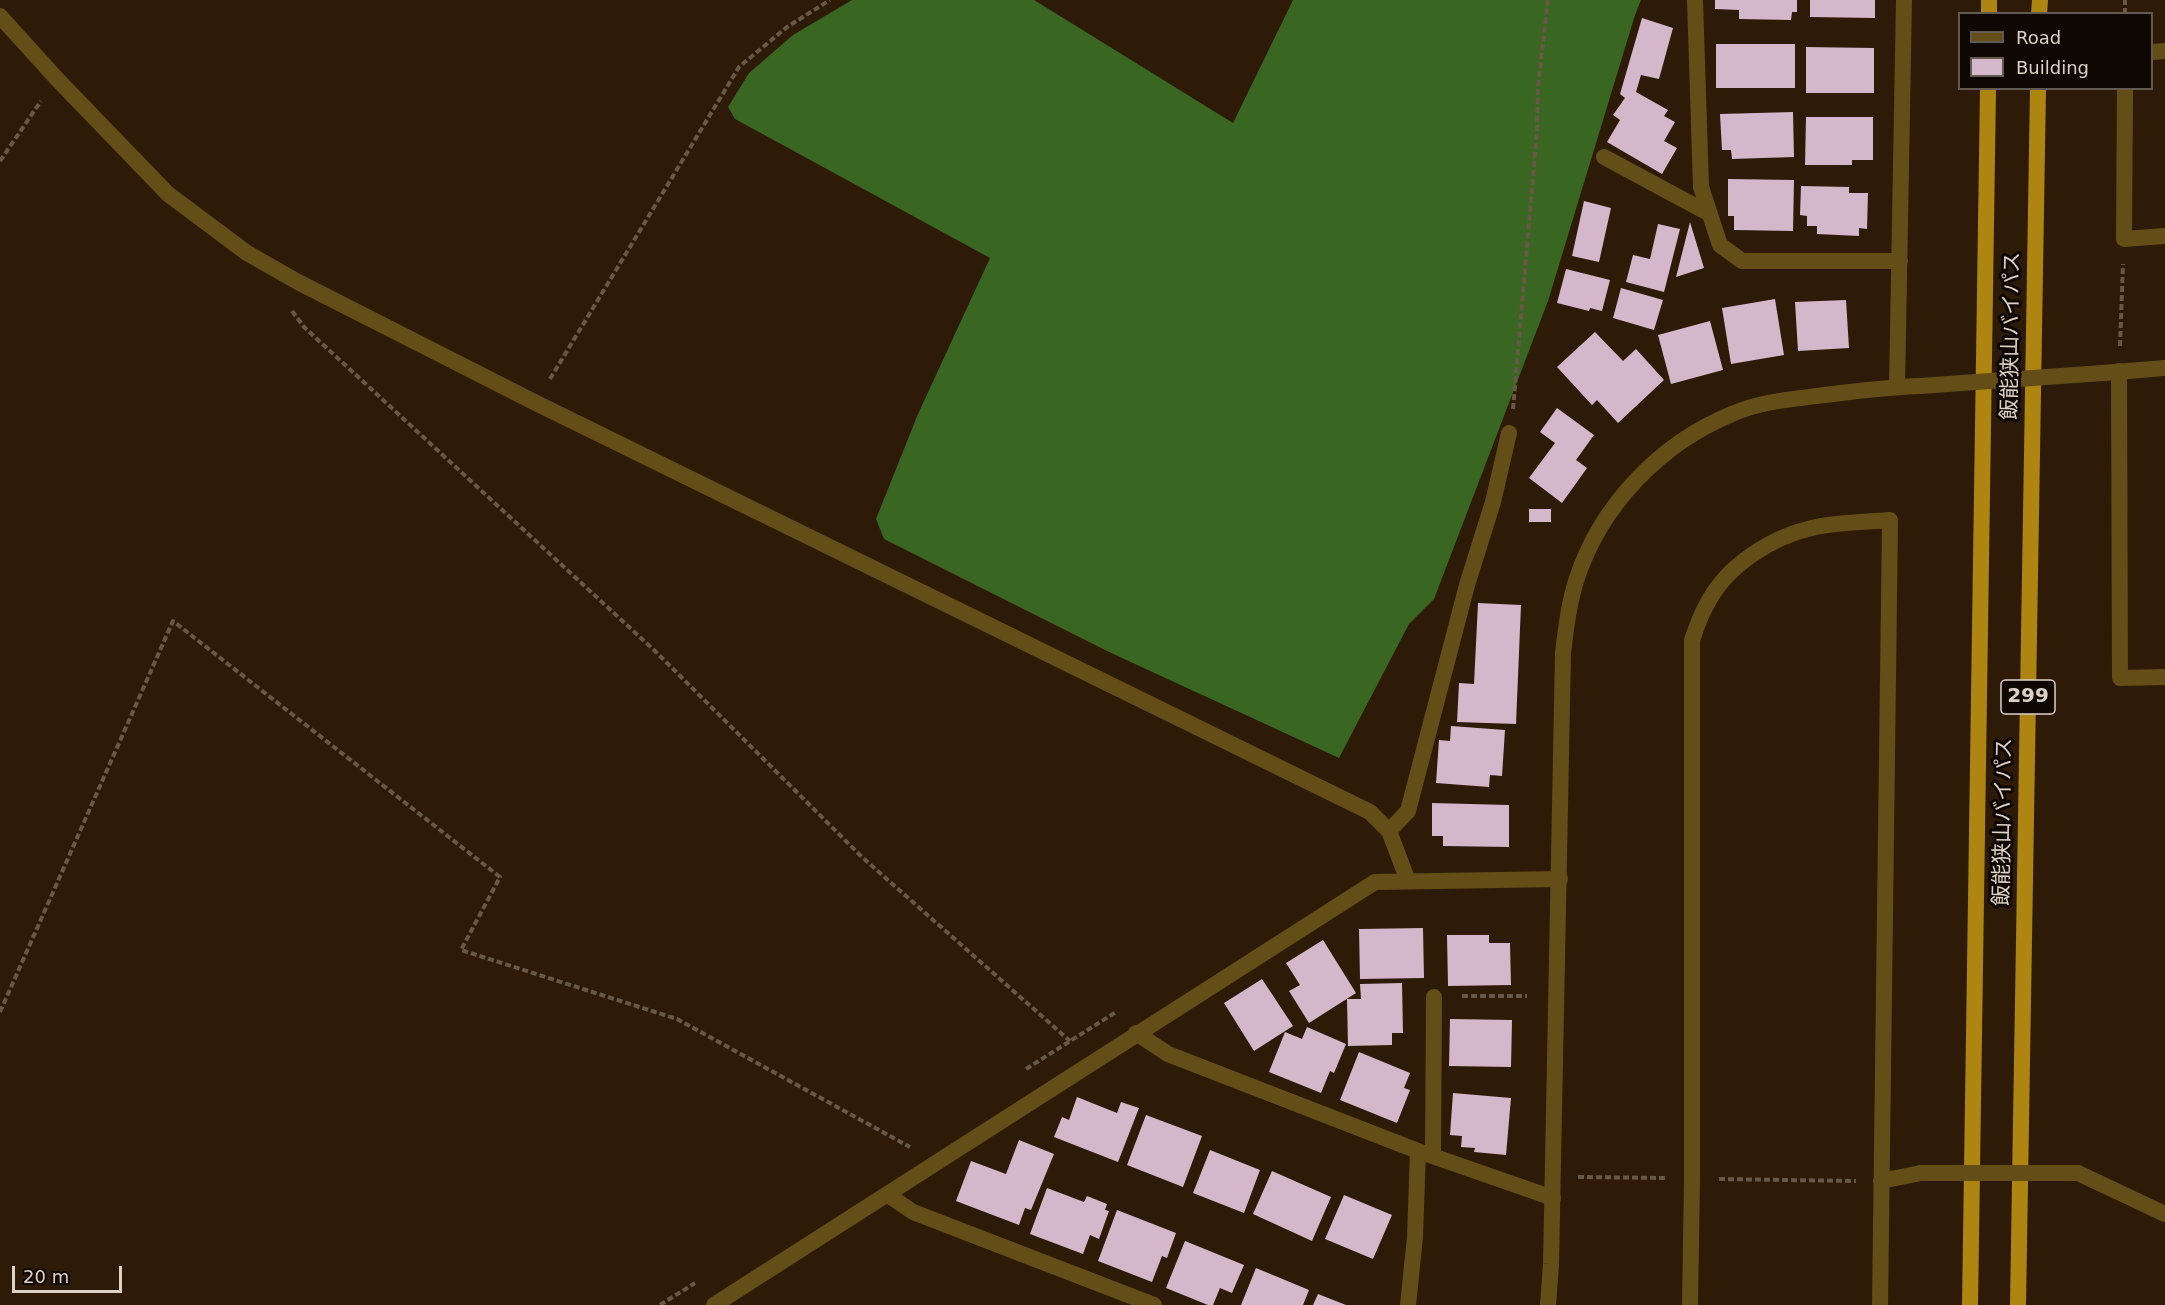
<!DOCTYPE html>
<meta charset="utf-8">
<style>
body{margin:0}
#map{position:relative;width:2165px;height:1305px;overflow:hidden;background:#2d1b08;font-family:"DejaVu Sans",sans-serif}
canvas{display:block}
.legend{position:absolute;left:1958px;top:12px;width:195px;height:78px;box-sizing:border-box;background:#0f0802;border:2px solid #625950;margin:0;padding:8px 10px;list-style:none;font-size:18px;color:#ded2c6}
.legend li{display:flex;align-items:center;gap:12px;height:30px}
.legend b{width:30px;border:2px solid #625950}
.scale{position:absolute;left:12px;top:1266px;width:110px;height:27px;box-sizing:border-box;border:3px solid #ded2c6;border-top:0;padding-left:8px;font-size:18px;line-height:21px;white-space:nowrap;color:#ded2c6;-webkit-text-stroke:4px #0f0802;paint-order:stroke}
</style>
<div id="map">
<canvas width="2165" height="1305"></canvas>
<ul class="legend">
<li><b style="height:8px;background:#644e17"></b>Road</li>
<li><b style="height:16px;background:#d4b7ca"></b>Building</li>
</ul>
<div class="scale">20 m</div>
</div>
<script>
const ctx = document.querySelector('canvas').getContext('2d');
ctx.lineJoin = 'round';
function fill(path, color) { ctx.fillStyle = color; ctx.fill(path, 'evenodd'); }
function stroke(path, color, width, dash) { ctx.strokeStyle = color; ctx.lineWidth = width; ctx.lineCap = dash ? 'butt' : 'round'; ctx.setLineDash(dash || []); ctx.stroke(path); }
function label(font, color, halo, rows, align = 'center') {
  ctx.font = font + ' "DejaVu Sans","Noto Sans JP",sans-serif'; ctx.lineWidth = 6; ctx.setLineDash([]); ctx.textBaseline = 'middle'; ctx.strokeStyle = halo; ctx.fillStyle = color; for (const [text, x, y, turn = 0] of rows) {
    ctx.save(); ctx.translate(x, y); ctx.rotate((+turn || 0) * Math.PI / 180); ctx.textAlign = isNaN(turn) ? turn : align; if (halo) ctx.strokeText(text, 0, 0); ctx.fillText(text, 0, 0); ctx.restore();
  }
}
const forest = new Path2D(`
 M852,0H1034L1233,123L1293,0H1641L1635,15L1548,301L1434,599L1409,624L1339,758L1109,652L884,539L876,519L918,414L990,258L735,119L728,107L749,73L793,35Z`);
const building = new Path2D(`
 M1715,0H1797V12H1792L1791,20L1739,19V10L1715,9Z
 M1810,0H1875V18L1810,17Z
 M1642,18L1673,28L1659,79L1641,75L1636,92L1668,110L1664,116L1675,122L1664,141L1677,148L1662,174L1607,142L1620,120L1613,115L1625,98L1620,94Z
 M1716,44H1795V88H1716Z
 M1806,47L1874,48V93H1806Z
 M1793,112L1794,157L1732,159L1731,150H1722L1720,114Z
 M1806,117H1873V160H1852V165H1805Z
 M1728,179L1794,180L1793,231L1734,230V216H1728Z
 M1801,186L1849,187V193H1868L1867,229L1859,228V236L1817,234V226H1807V216L1800,215Z
 M1584,201L1611,208L1599,262L1572,256Z
 M1690,222L1704,268L1676,277Z
 M1658,224L1680,229L1664,292L1626,282L1633,255L1650,259Z
 M1566,269L1610,280L1602,311L1590,308L1589,311L1557,303Z
 M1621,288L1663,300L1654,330L1613,318Z
 M1775,299L1784,355L1731,364L1722,308Z
 M1846,300L1849,348L1798,351L1795,302Z
 M1710,321L1723,370L1671,384L1658,335Z
 M1595,332L1623,361L1636,349L1664,380L1618,423L1597,400L1592,405L1557,367Z
 M1557,408L1594,435L1576,460L1587,468L1562,503L1529,478L1555,443L1540,432Z
 M1529,509H1551V522H1529Z
 M1478,603L1521,605L1516,724L1457,722L1459,683L1474,684Z
 M1451,726L1505,730L1502,776L1490,775L1489,787L1436,783L1439,740L1450,741Z
 M1432,803L1509,805V847L1443,846V836H1432Z
 M1423,928L1424,978L1360,979L1359,929Z
 M1447,935H1489V943H1510L1511,985L1448,986Z
 M1323,940L1356,993L1309,1023L1289,991L1300,985L1286,963Z
 M1262,979L1293,1026L1254,1051L1224,1003Z
 M1402,983L1403,1033H1392V1045L1348,1046L1347,999H1361L1360,984Z
 M1450,1019L1512,1020L1511,1067L1449,1066Z
 M1307,1027L1346,1044L1334,1073L1330,1071L1321,1093L1269,1072L1285,1032L1302,1039Z
 M1359,1052L1410,1073L1404,1088L1410,1090L1397,1123L1340,1100Z
 M1453,1093L1511,1098L1506,1155L1474,1152L1475,1148L1461,1147L1462,1136L1450,1135Z
 M1077,1097L1117,1113L1121,1102L1139,1108L1118,1162L1054,1137L1062,1117L1069,1120Z
 M1146,1115L1202,1136L1183,1187L1127,1165Z
 M1019,1140L1054,1154L1031,1210L1025,1208L1019,1225L956,1201L971,1161L1006,1174Z
 M1210,1150L1260,1170L1244,1213L1193,1193Z
 M1272,1171L1331,1197L1312,1241L1253,1214Z
 M1047,1188L1084,1202L1087,1196L1107,1204L1105,1210L1109,1211L1099,1239L1090,1235L1083,1254L1030,1234Z
 M1344,1195L1392,1215L1373,1259L1325,1239Z
 M1117,1210L1176,1233L1167,1258L1162,1256L1152,1282L1098,1261Z
 M1185,1241L1244,1265L1232,1293L1220,1288L1213,1305H1208L1166,1288Z
 M1256,1268L1309,1290L1303,1305H1241Z
 M1318,1294L1346,1305H1313Z`);
const path = new Path2D(`
 M2125,14V0
 M0,161L41,101
 M292,311L304,327L655,651L863,858L1070,1041
 M2120,346L2123,264
 M550,379L739,67L787,27L830,0
 M1513,409L1537,131L1538,86L1548,0
 M1462,996H1527
 M0,1012L173,621L500,877L461,950L677,1019L910,1147
 M1026,1069L1116,1012
 M1578,1177L1667,1178
 M1719,1179L1856,1181
 M660,1305L695,1283`);
const minor = new Path2D(`
 M1695,0L1701,187L1720,245L1742,261H1900
 M0,16L57,79L168,194L247,253L298,282L536,403L1370,812L1389,831L1408,881
 M2152,52L2165,51
 M2125,88L2124,239L2165,236
 M1604,157L1710,214
 M2119,371L2120,678L2165,677
 M1897,387L1904,0
 M1389,831L1408,811L1467,585L1493,502L1509,433
 M1136,1033L1168,1054L1418,1151L1553,1198
 M1433,1155L1434,997
 M2078,1173L2165,1214
 M1881,1181L1921,1173
 M888,1195L913,1212L1154,1305
 M714,1305L1375,882L1560,879
 M1408,1305L1415,1237L1418,1151
 M1690,1305L1692,1179V640C1696,629 1700,616 1706,606C1726,565 1773,536 1816,527C1839,522 1866,522 1890,520L1880,1305`);
const tertiary = new Path2D(`
 M2103,373L2165,368
 M1548,1305L1551,1264L1563,653C1566,628 1569,602 1577,578C1601,505 1661,443 1732,414C1761,401 1794,399 1825,395C1857,391 1888,387 1920,386`);
const trunk = new Path2D(`
 M1989,14V0
 M2039,14L2040,0
 M1970,1305L1988,88
 M2018,1305L2038,88`);
const minorBridge = new Path2D(`
 M1921,1173H2078`);
const tertiaryBridge = new Path2D(`
 M1920,386L2103,373`);
const shields = [
 [2028,697,54]
];
const shieldNames = [
 ["299",2028,697]
];
const streetNames = [
 ["飯能狭山バイパス",2012,336,-89],
 ["飯能狭山バイパス",2004,822,-89]
];
fill(forest, '#396621');
fill(building, '#d4b7ca');
stroke(path, '#685847', 4, [6, 3]);
stroke(minor, '#644e17', 16);
stroke(tertiary, '#644e17', 16);
stroke(trunk, '#af8511', 16);
stroke(minorBridge, '#644e17', 16);
stroke(tertiaryBridge, '#644e17', 16);
for (const [x, y, w] of shields) { const box = new Path2D(); box.roundRect(x - w / 2, y - 17, w, 34, 4.5); ctx.fillStyle = '#0f0802'; ctx.fill(box); stroke(box, '#ded2c6', 1.5); }
label('bold 20px', '#ded2c6', null, shieldNames);
label('21px', '#ded2c6', '#0f0802', streetNames);
</script>
